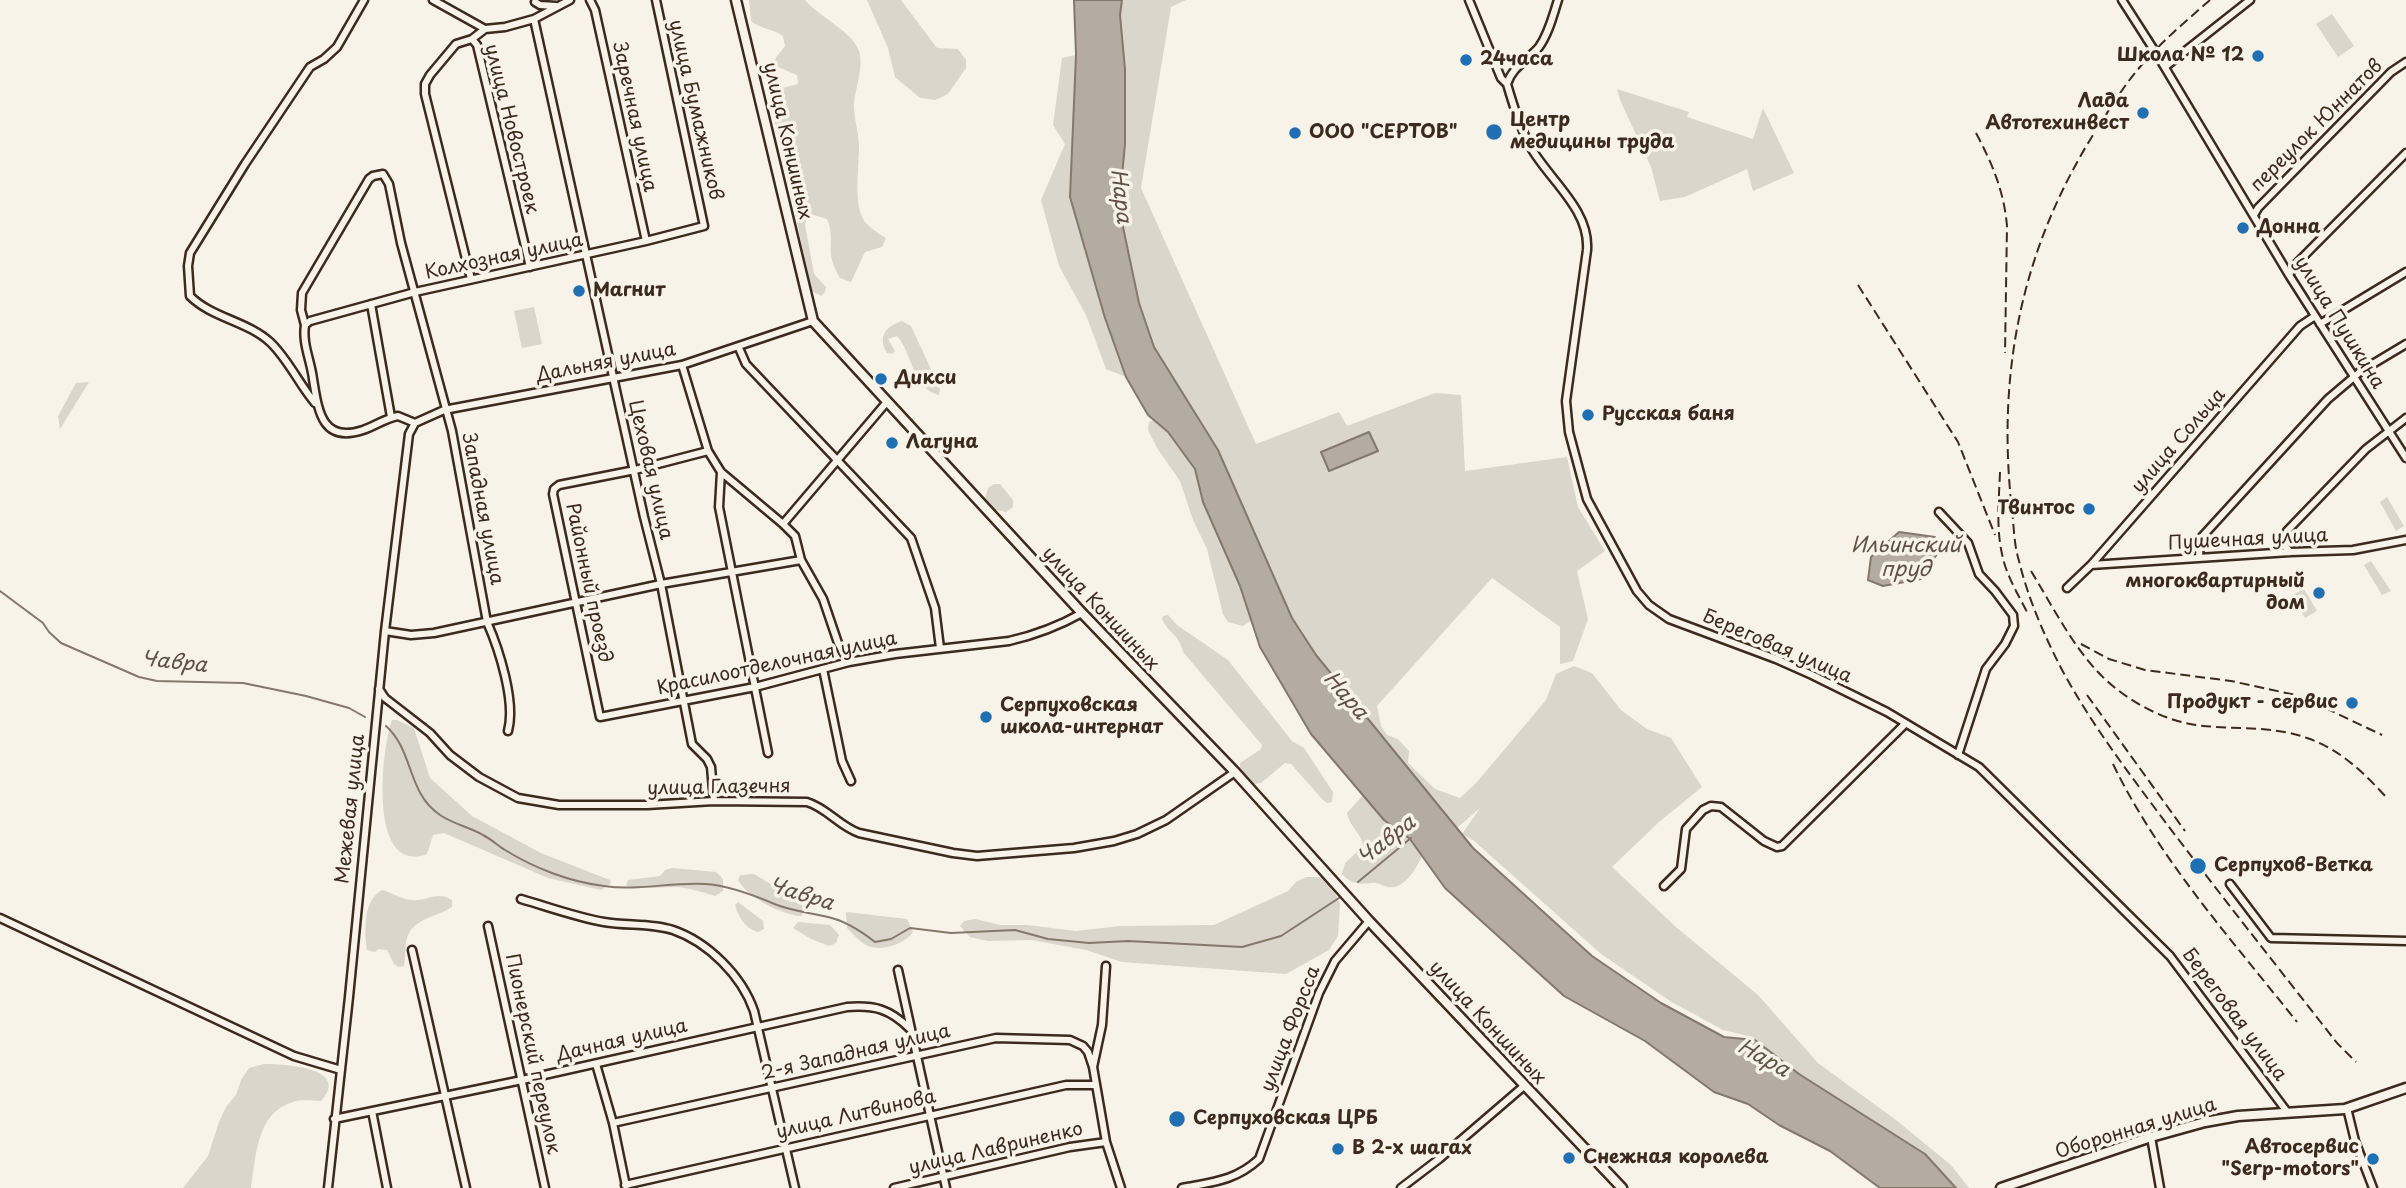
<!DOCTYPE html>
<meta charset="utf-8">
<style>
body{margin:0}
canvas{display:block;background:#f7f3e8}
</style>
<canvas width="2406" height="1188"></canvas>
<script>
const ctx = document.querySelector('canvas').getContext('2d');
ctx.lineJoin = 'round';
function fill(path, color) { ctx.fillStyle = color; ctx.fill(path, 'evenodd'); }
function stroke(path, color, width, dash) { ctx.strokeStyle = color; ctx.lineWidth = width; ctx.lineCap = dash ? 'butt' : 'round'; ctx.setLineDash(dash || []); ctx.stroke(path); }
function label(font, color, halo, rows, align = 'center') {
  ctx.font = font + ' "Playpen Sans",sans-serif'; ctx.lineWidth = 7; ctx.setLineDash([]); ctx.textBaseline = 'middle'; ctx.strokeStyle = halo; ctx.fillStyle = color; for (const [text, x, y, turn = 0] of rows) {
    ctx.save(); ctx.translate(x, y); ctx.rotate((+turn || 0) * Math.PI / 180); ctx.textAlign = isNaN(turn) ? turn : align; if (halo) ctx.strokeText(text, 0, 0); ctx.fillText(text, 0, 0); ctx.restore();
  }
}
const green = new Path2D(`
 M749,0H805C819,17 852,31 859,51C864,67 855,88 854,105C854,119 859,133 859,147C859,167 854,198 862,217C866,226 878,233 886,238L882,247L865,252L851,282L840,278C836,271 832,263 831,255C830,242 833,232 827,219L814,215L807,216L805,225L814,274L826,287L825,292L821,296L812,291L772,108L771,96L775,90L798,84L797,75L778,67L775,59L785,46L783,36C773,29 761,29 751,21Z
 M867,0H901L937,48L958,49L966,60V68L948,94L935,100L920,98L895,77L888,48Z
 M1122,0H1186L1171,7L1141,188L1256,444L1339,412L1347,426L1435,393L1461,395L1465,471L1567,457L1578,507L1605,551L1577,571L1588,619L1573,661L1560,664V627L1492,578L1377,706L1381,726L1387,735L1398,739L1409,751L1408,763L1435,789L1460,798L1477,782L1546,700L1556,674L1574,666L1592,673L1621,710L1647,729L1671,738L1702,787L1659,822L1612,867L1676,927L1758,995L1818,1063L1896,1120L1951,1165L1969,1188H1956L1925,1154L1799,1074L1755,1040L1748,1036L1723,1030L1670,1001L1601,954L1473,840L1462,834L1480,808L1457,828L1316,655L1292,618L1218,450L1154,347L1139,303L1119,208L1125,144V69L1120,15Z
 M2332,14L2354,46L2338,57L2316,24Z
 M1076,55L1070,197L1105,318L1126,377L1106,369L1086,315L1059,266L1041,200L1065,144L1053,125L1062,58Z
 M1617,89L1689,112L1687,117L1753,139L1763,108L1794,173L1753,191L1747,169L1685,197L1660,201L1651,167L1620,100Z
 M534,307L542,344L522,348L514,311Z
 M902,321L911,326L940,389L939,395C912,389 913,354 897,336L888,339L895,351L892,354L887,353C877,337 886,326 902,321Z
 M89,382L60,429L58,416L76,383Z
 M1154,420L1168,432L1195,469L1203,502L1240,586L1251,621L1243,626L1228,622L1223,614L1207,549L1193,520L1180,481L1157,448L1148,430L1149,422Z
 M994,484H1000L1013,500V507L1006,512L995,510L985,498L988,488Z
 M2387,497L2404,526L2396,531L2380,502Z
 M2371,561L2391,591L2382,595L2364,565Z
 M2304,589L2317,611L2305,618L2292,595Z
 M1168,615L1177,625L1228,660L1292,741L1304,748L1333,792L1332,802L1327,803L1323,800L1291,764L1285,763L1261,783L1254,784L1240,771V763L1261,749L1262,745L1183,652C1179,634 1169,634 1162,619L1163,616Z
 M392,720H397L414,728L430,778L472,816L541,853L610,880L611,883L601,890L548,878L444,833L433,835L427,854C368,876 381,750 392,720Z
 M1363,795L1384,820L1410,839L1422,856C1416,869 1404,890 1388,887C1382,886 1378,882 1372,883C1359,885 1351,884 1342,874L1345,863L1363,846C1362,834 1349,826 1347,813Z
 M672,868L716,872L723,879V891L715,896C702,892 690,888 677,887C658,887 645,890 626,886L628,880L660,876L665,870Z
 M754,874L804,904L802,916C782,915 748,898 738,880L740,875Z
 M1306,877H1322L1331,884L1340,904L1338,936L1329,950L1286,974L1122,962L1086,950L1032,940L988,941L970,937L960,926L964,921L975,919L1000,925H1027L1076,931L1120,926L1214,925L1288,891L1296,882Z
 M383,890C392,893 402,899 412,900C427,902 436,890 452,900V907C439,916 417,918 409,933C404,943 406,955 404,966L398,967L394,964L387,950L378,949L375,952L367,950C364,932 363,898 383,890Z
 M738,902L763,921L764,929L758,932C745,928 739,918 735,905Z
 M846,912L907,919L913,932C906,943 882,952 868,946C861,943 853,934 847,928Z
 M798,922L830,925L839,935L836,943L829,946L811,939L793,928Z
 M264,1064C282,1064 352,1067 321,1101C312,1101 301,1099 293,1102C256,1113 256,1157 251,1188H183L208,1156L219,1122L226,1107L236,1095L241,1080L249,1068Z`);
const water = new Path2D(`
 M1074,0H1122L1120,15L1125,69V144L1119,208L1139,303L1154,347L1218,450L1292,618L1316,655L1473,848L1592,956L1661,1003L1724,1037L1755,1040L1799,1074L1925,1154L1956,1188H1880L1830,1151L1779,1125L1748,1104L1714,1092L1645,1041L1564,996L1445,888L1410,839L1384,820L1311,734L1260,647L1240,586L1203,502L1195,469L1168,432L1148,415L1126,377L1105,318L1070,197L1076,55Z
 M1369,432L1378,451L1329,471L1321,452Z
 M1899,532L1935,537L1937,554L1921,579L1883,586L1868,580L1871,557Z`);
const stream = new Path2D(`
 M0,591L43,623L49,632L61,643L139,677L157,681L243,683L306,696L349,708L365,717
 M386,726C414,751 407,793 440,815C453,824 469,827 483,835C491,839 497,845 505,850C534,868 570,882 604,886C638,891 671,882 705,884C728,885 756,896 777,905C793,911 811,913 828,917C846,921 861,931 875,942L891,939L910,928L951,933L1015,930L1048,939L1089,943L1128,941L1242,947L1281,936L1339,898
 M1358,882L1411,838`);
const minor = new Path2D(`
 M433,0L485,29
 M590,0L595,10L646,241
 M1469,0L1501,78L1507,84C1513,105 1520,127 1530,146C1548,179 1590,209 1587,250L1566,401L1569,432L1587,499L1637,591L1649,605L1669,619L1776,659L1812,675L1887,712L1979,767L2170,956L2288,1113
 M2122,0L2147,39
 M535,2L540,5L556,6
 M534,19L644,517L661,584L692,744L707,759L711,767L714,801
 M472,39L477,45L530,267
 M2161,61L2289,275L2406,458
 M2165,67L2250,0
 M1507,84C1512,67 1528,60 1539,47C1549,33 1553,15 1558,0
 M2254,215L2258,208L2391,72L2406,62
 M2289,275L2294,266L2406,153
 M471,279L425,94V84L430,75L456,44L472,39L485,29L505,27L534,19L570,0
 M371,304L391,417
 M2320,324L2406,272
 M305,325L301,310L302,293L369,179L373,176L383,174L389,184L401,243L452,431L487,622C499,649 516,702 508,731
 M739,348L746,364L911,538L935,608L940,648
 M682,365L708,451L721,472L783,524L795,536L801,560L823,599L838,643L849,662
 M315,403C299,384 288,359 270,342C247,321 212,318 190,296L188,266L190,253L245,164L310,67L324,59L337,47L364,0
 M415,423L398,416C386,418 375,426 363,430C321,444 318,409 313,379C311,361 302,344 305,325L310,321L415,292L646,241L704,226L656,0
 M708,451L635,470L559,485L554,489L553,494L600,717L755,687L849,662L895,654L1009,641C1035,635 1059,626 1082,613
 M721,472L719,507L768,753
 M1939,512L1968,543L1979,574L1995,591L2013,615L2014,626L2005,644L1986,669L1958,755
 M783,524L886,403
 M2290,552L2283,544L2287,531L2366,449L2406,418
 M2199,557L2200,539L2328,399L2361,371L2406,344
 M2091,565L2290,552L2353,550L2406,540
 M2067,588L2091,565L2300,326L2315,316
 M385,631L411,635L434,633L661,584L801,560
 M823,669L842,761L851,781
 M379,689L385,698L430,733L450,755L479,777L518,798L559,805H647L714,801L807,802C827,808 839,826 859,833L953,853L977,856L1074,848L1114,841L1137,834L1166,820L1235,772
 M2230,884L2271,938L2406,941
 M1664,886L1681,869L1686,829L1703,810L1711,806L1721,807L1764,841L1777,847L1782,846L1905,724
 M521,899C549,907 576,917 604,922C627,926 651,923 673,930C708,942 742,976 754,1011L795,1188
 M0,918L294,1056L341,1070
 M488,926L545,1188
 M412,950L466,1188
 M1106,966L1102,1025L1093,1067L1106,1142L1121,1188
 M898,970L946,1188
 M596,1064L613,1123L626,1186
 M2347,1108L2355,1141L2373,1188
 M372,1111L387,1188
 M334,1119L522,1080L847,1007C875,1005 890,1009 910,1029
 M613,1123L996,1038L1070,1040L1083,1046L1088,1052L1093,1067
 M2151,1137L2160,1188
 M625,1185L1066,1085H1095
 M328,1188L349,997L385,631L409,434L415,423L444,410L682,365L813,321
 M894,1188L1070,1147L1106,1142
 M1182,1188C1213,1182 1235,1181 1259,1159L1319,993L1335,961L1369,921
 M1401,1188L1439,1159L1524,1086`);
const major = new Path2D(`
 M736,0L813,321L1082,613L1235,772L1369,921L1622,1188
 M2001,1188L2151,1137L2205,1122L2238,1116L2345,1109L2406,1088`);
const rail = new Path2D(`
 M2210,0C2186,21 2161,42 2140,67C2126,83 2114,102 2102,121C2025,238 1997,363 2011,501C2014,521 2013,541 2019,561C2028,598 2044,635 2061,668C2091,724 2128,772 2166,823C2222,897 2280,970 2337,1043L2356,1062
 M1976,133C1992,163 2004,191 2007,226L2005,353
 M1858,285L1958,442L1995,535
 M2000,472C1999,499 1996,527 2002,554C2006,575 2018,594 2028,614
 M2031,571C2055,610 2078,658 2114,687C2136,705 2167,721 2196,725C2232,730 2271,725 2307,738C2340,749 2364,773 2387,798
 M2081,644L2109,659L2145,670L2231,681L2300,696L2382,735
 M2087,695L2185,831
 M2113,764C2159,859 2232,940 2297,1022`);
const minorBridge = new Path2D(`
 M2147,39L2161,61`);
const markers = [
 [2258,56,7,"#1f6fb2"],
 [1466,60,7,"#1f6fb2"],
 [2143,113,7,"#1f6fb2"],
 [1494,132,9,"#1f6fb2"],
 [1295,133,7,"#1f6fb2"],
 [2243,228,7,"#1f6fb2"],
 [579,291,7,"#1f6fb2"],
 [881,379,7,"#1f6fb2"],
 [1588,415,7,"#1f6fb2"],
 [892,443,7,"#1f6fb2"],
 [2089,509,7,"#1f6fb2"],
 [2319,593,7,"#1f6fb2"],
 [2352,703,7,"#1f6fb2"],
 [986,717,7,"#1f6fb2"],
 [2198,866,9,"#1f6fb2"],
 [1177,1119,9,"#1f6fb2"],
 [1338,1149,7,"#1f6fb2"],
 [1569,1158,7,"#1f6fb2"],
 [2373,1159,7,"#1f6fb2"]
];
const poiNames = [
 ["Школа № 12",2244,56,"right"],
 ["24часа",1480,60],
 ["Лада",2129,102,"right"],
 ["Автотехинвест",2129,124,"right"],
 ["Центр",1510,121],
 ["медицины труда",1510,143],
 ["ООО \"СЕРТОВ\"",1309,133],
 ["Донна",2257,228],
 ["Магнит",593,291],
 ["Дикси",895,379],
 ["Русская баня",1602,415],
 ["Лагуна",906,443],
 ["Твинтос",2075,509,"right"],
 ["многоквартирный",2305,582,"right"],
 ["дом",2305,604,"right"],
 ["Продукт - сервис",2338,703,"right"],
 ["Серпуховская",1000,706],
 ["школа-интернат",1000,728],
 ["Серпухов-Ветка",2214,866],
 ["Серпуховская ЦРБ",1193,1119],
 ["Автосервис",2359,1148,"right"],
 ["\"Serp-motors\"",2359,1170,"right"],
 ["В 2-х шагах",1352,1149],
 ["Снежная королева",1583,1158]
];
const streetNames = [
 ["улица Бумажников",695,110,77],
 ["Заречная улица",634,117,78],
 ["переулок Юннатов",2317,126,-45],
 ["улица Новостроек",511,129,76],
 ["улица Коншиных",787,141,77],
 ["Колхозная улица",504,257,-12],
 ["улица Пушкина",2339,323,58],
 ["Дальняя улица",606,363,-11],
 ["улица Сольца",2179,441,-49],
 ["Цеховая улица",650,470,77],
 ["Западная улица",482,509,79],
 ["Пушечная улица",2248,540,-3],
 ["Районный проезд",588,583,78],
 ["улица Коншиных",1100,609,47],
 ["Береговая улица",1777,647,23],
 ["Красилоотделочная улица",777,664,-12],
 ["улица Глазечня",719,788,-1],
 ["Межевая улица",351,809,-84],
 ["Береговая улица",2234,1015,53],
 ["улица Коншиных",1487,1023,47],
 ["улица Форсса",1291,1029,-69],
 ["Дачная улица",622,1041,-13],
 ["2-я Западная улица",856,1053,-13],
 ["Пионерский переулок",532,1054,78],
 ["улица Литвинова",856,1115,-13],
 ["Оборонная улица",2136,1129,-17],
 ["улица Лавриненко",996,1149,-13]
];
const waterNames = [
 ["Нара",1120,196,83],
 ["Ильинский",1906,546],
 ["пруд",1906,570],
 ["Чавра",174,663,6],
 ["Нара",1345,696,49],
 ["Чавра",1387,841,-38],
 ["Чавра",801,895,17],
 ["Нара",1763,1059,29]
];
fill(green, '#dbd6cb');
fill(water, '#b4aca0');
stroke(water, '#84786c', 2);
stroke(stream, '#84786c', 2);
stroke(minor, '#3b2a1e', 11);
stroke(major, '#3b2a1e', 13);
stroke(minor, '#f7f3e8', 6);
stroke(major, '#f7f3e8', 8);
stroke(rail, '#3b2a1e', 2, [10, 5]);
stroke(minorBridge, '#3b2a1e', 11, []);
stroke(minorBridge, '#f7f3e8', 6);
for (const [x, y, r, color] of markers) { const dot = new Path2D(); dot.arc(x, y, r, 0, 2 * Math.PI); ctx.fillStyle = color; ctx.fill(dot); stroke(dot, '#f7f3e8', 2.5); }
label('bold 19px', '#3b2a1e', '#f7f3e8', poiNames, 'left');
label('19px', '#3b2a1e', '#f7f3e8', streetNames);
label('italic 21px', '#5f5145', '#f7f3e8', waterNames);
</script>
